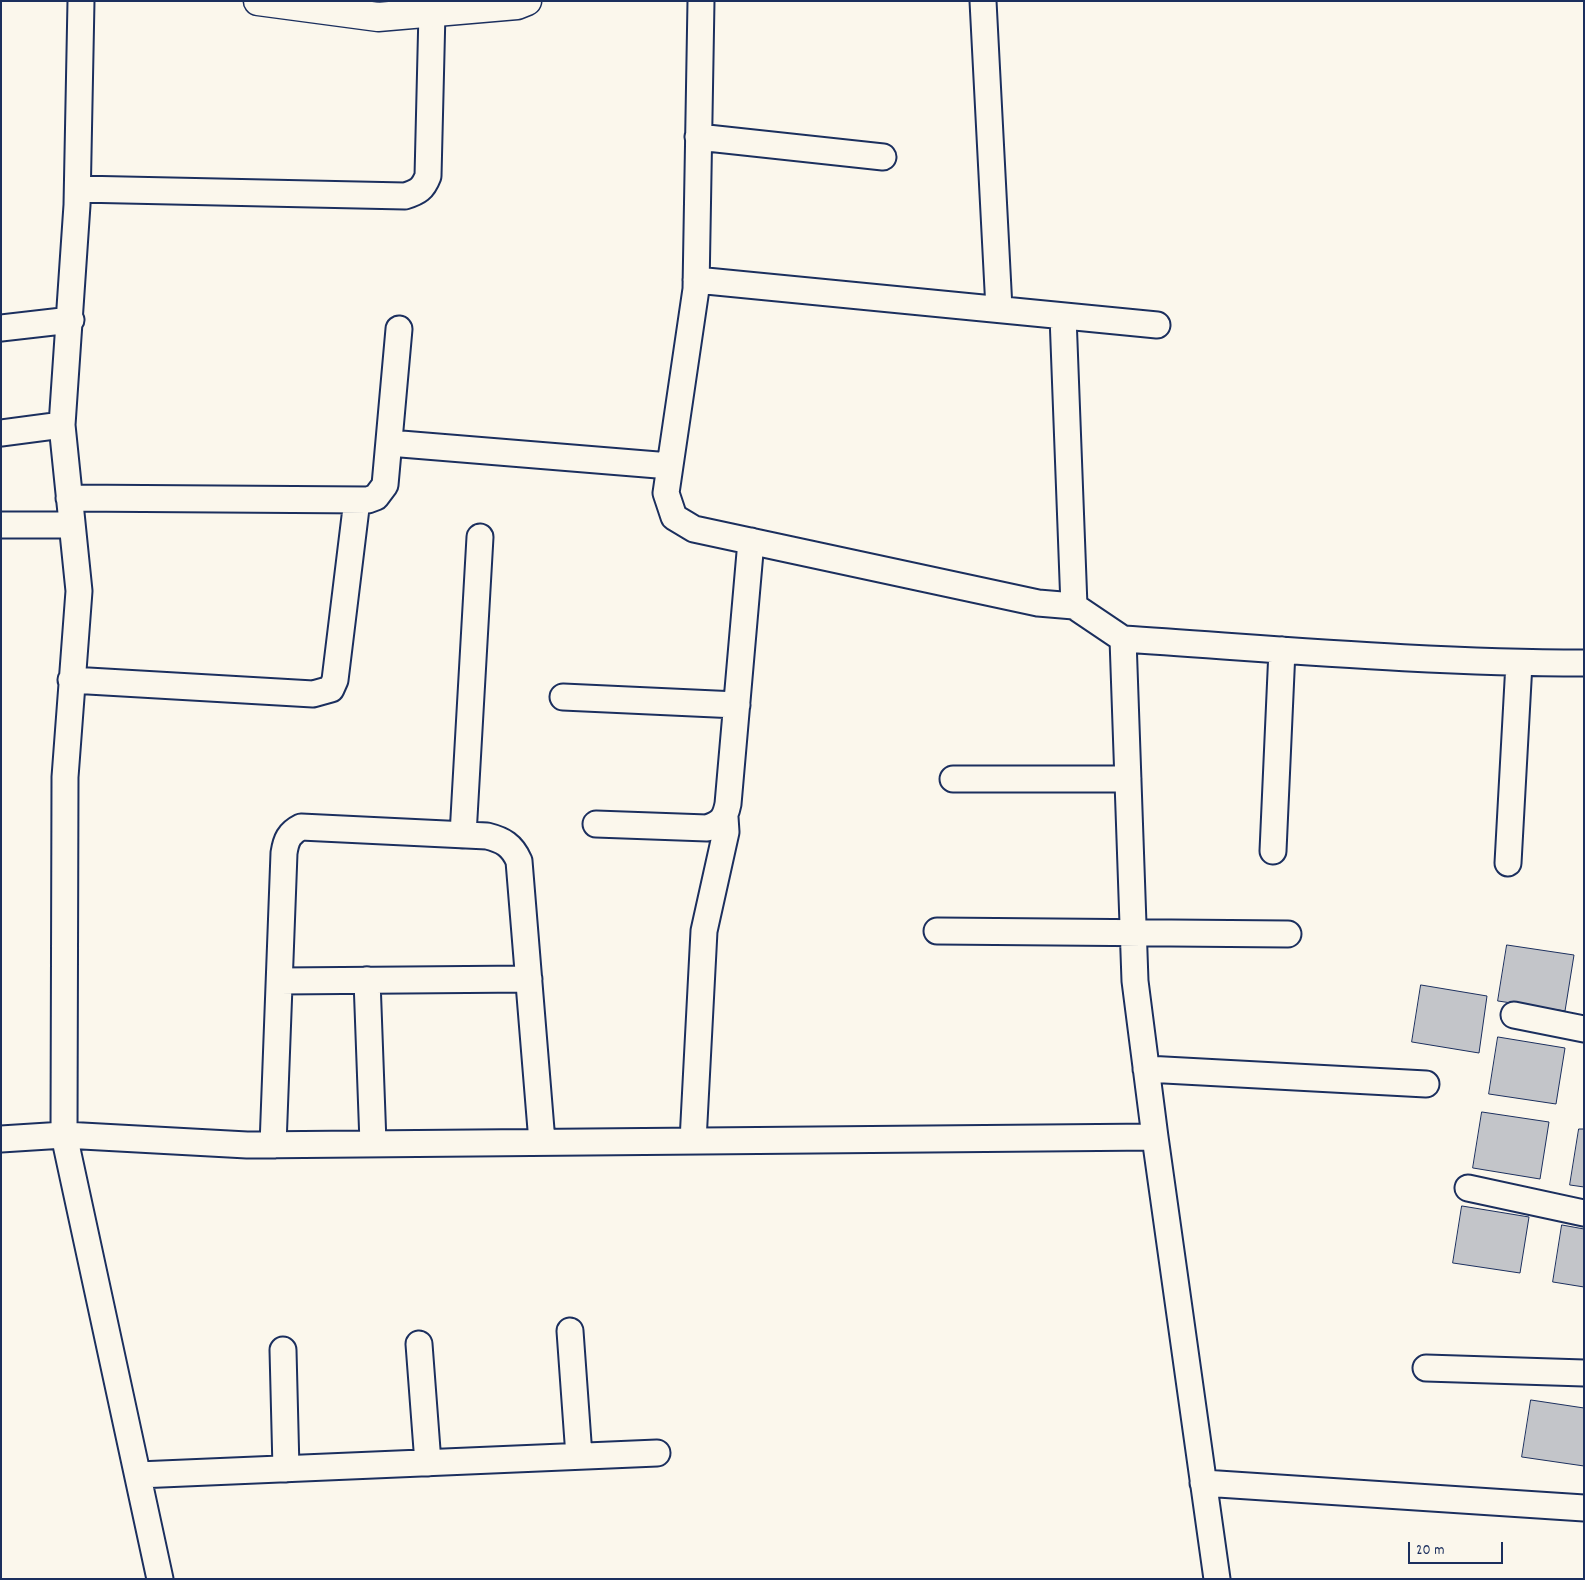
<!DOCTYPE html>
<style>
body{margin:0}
#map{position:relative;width:1585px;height:1580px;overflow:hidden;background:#fbf7ec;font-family:Dekko,sans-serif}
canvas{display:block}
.frame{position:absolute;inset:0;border:2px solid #1b2f5e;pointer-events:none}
.scale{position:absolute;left:1408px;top:1542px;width:95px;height:22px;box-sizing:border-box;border:2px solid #1b2f5e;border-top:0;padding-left:6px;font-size:15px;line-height:18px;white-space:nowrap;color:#1b2f5e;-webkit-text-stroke:4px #fbf7ec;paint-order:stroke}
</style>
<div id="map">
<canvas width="1585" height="1580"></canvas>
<div class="frame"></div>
<div class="scale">20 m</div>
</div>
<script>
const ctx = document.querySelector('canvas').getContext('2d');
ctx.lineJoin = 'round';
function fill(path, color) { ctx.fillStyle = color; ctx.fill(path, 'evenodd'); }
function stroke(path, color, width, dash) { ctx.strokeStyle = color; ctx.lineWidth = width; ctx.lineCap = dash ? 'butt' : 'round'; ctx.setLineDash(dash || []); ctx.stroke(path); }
const building = new Path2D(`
 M1507,945L1574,955L1565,1011L1498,1001Z
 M1421,985L1487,996L1479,1053L1412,1042Z
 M1498,1037L1565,1048L1556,1104L1489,1094Z
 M1482,1112L1549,1122L1540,1179L1473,1168Z
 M1579,1129H1584V1187L1570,1185Z
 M1462,1206L1529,1217L1520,1273L1453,1263Z
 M1562,1225L1584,1229V1287L1553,1282Z
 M1531,1400L1584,1408V1466L1522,1457Z`);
const street = new Path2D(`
 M81,1L77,205L62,425L79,591L65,777L64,1135L160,1579
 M701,1L696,289L666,493L674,517L694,529L1038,603L1074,606L1123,639L1135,981L1155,1137
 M983,1L999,309
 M698,137L883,157
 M78,189L405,196C418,192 423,189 428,176L432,12
 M696,280L1157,325
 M1063,316L1074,606
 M1,328L71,320
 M1,433L62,425
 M389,443L670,466
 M69,498L368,500L376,497L385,485L399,329
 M1,525H72
 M1123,639C1276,649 1430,663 1584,663
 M71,680L313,694L331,689L335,680L357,500
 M563,697L737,705
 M953,779H1128
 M596,824L707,828C721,823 725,819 728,804L751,541
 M463,835L480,537
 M1273,851L1282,650
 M1508,863L1519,663
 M937,931L1288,934
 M367,980L373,1143
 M280,981L529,979
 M1514,1015L1584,1029
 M1146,1069L1426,1084
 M1,1139L64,1135L247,1145L1155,1137L1217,1579
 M693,1141L704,931L726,832L725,817
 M273,1145L284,853C286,840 289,833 301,827L487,836C503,840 512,845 519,861L542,1142
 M1468,1188L1584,1213
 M570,1331L579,1456
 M419,1344L428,1463
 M283,1350L286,1469
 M1426,1368L1584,1373
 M138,1475L657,1453
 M1203,1483L1584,1508`);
const secondary = new Path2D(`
 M258,1L378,17L517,5L527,1`);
fill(building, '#c3c5c9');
stroke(building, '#1b2f5e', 1);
stroke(street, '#1b2f5e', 29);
stroke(secondary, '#1b2f5e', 31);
stroke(street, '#fbf7ec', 25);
stroke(secondary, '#fbf7ec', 28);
</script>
